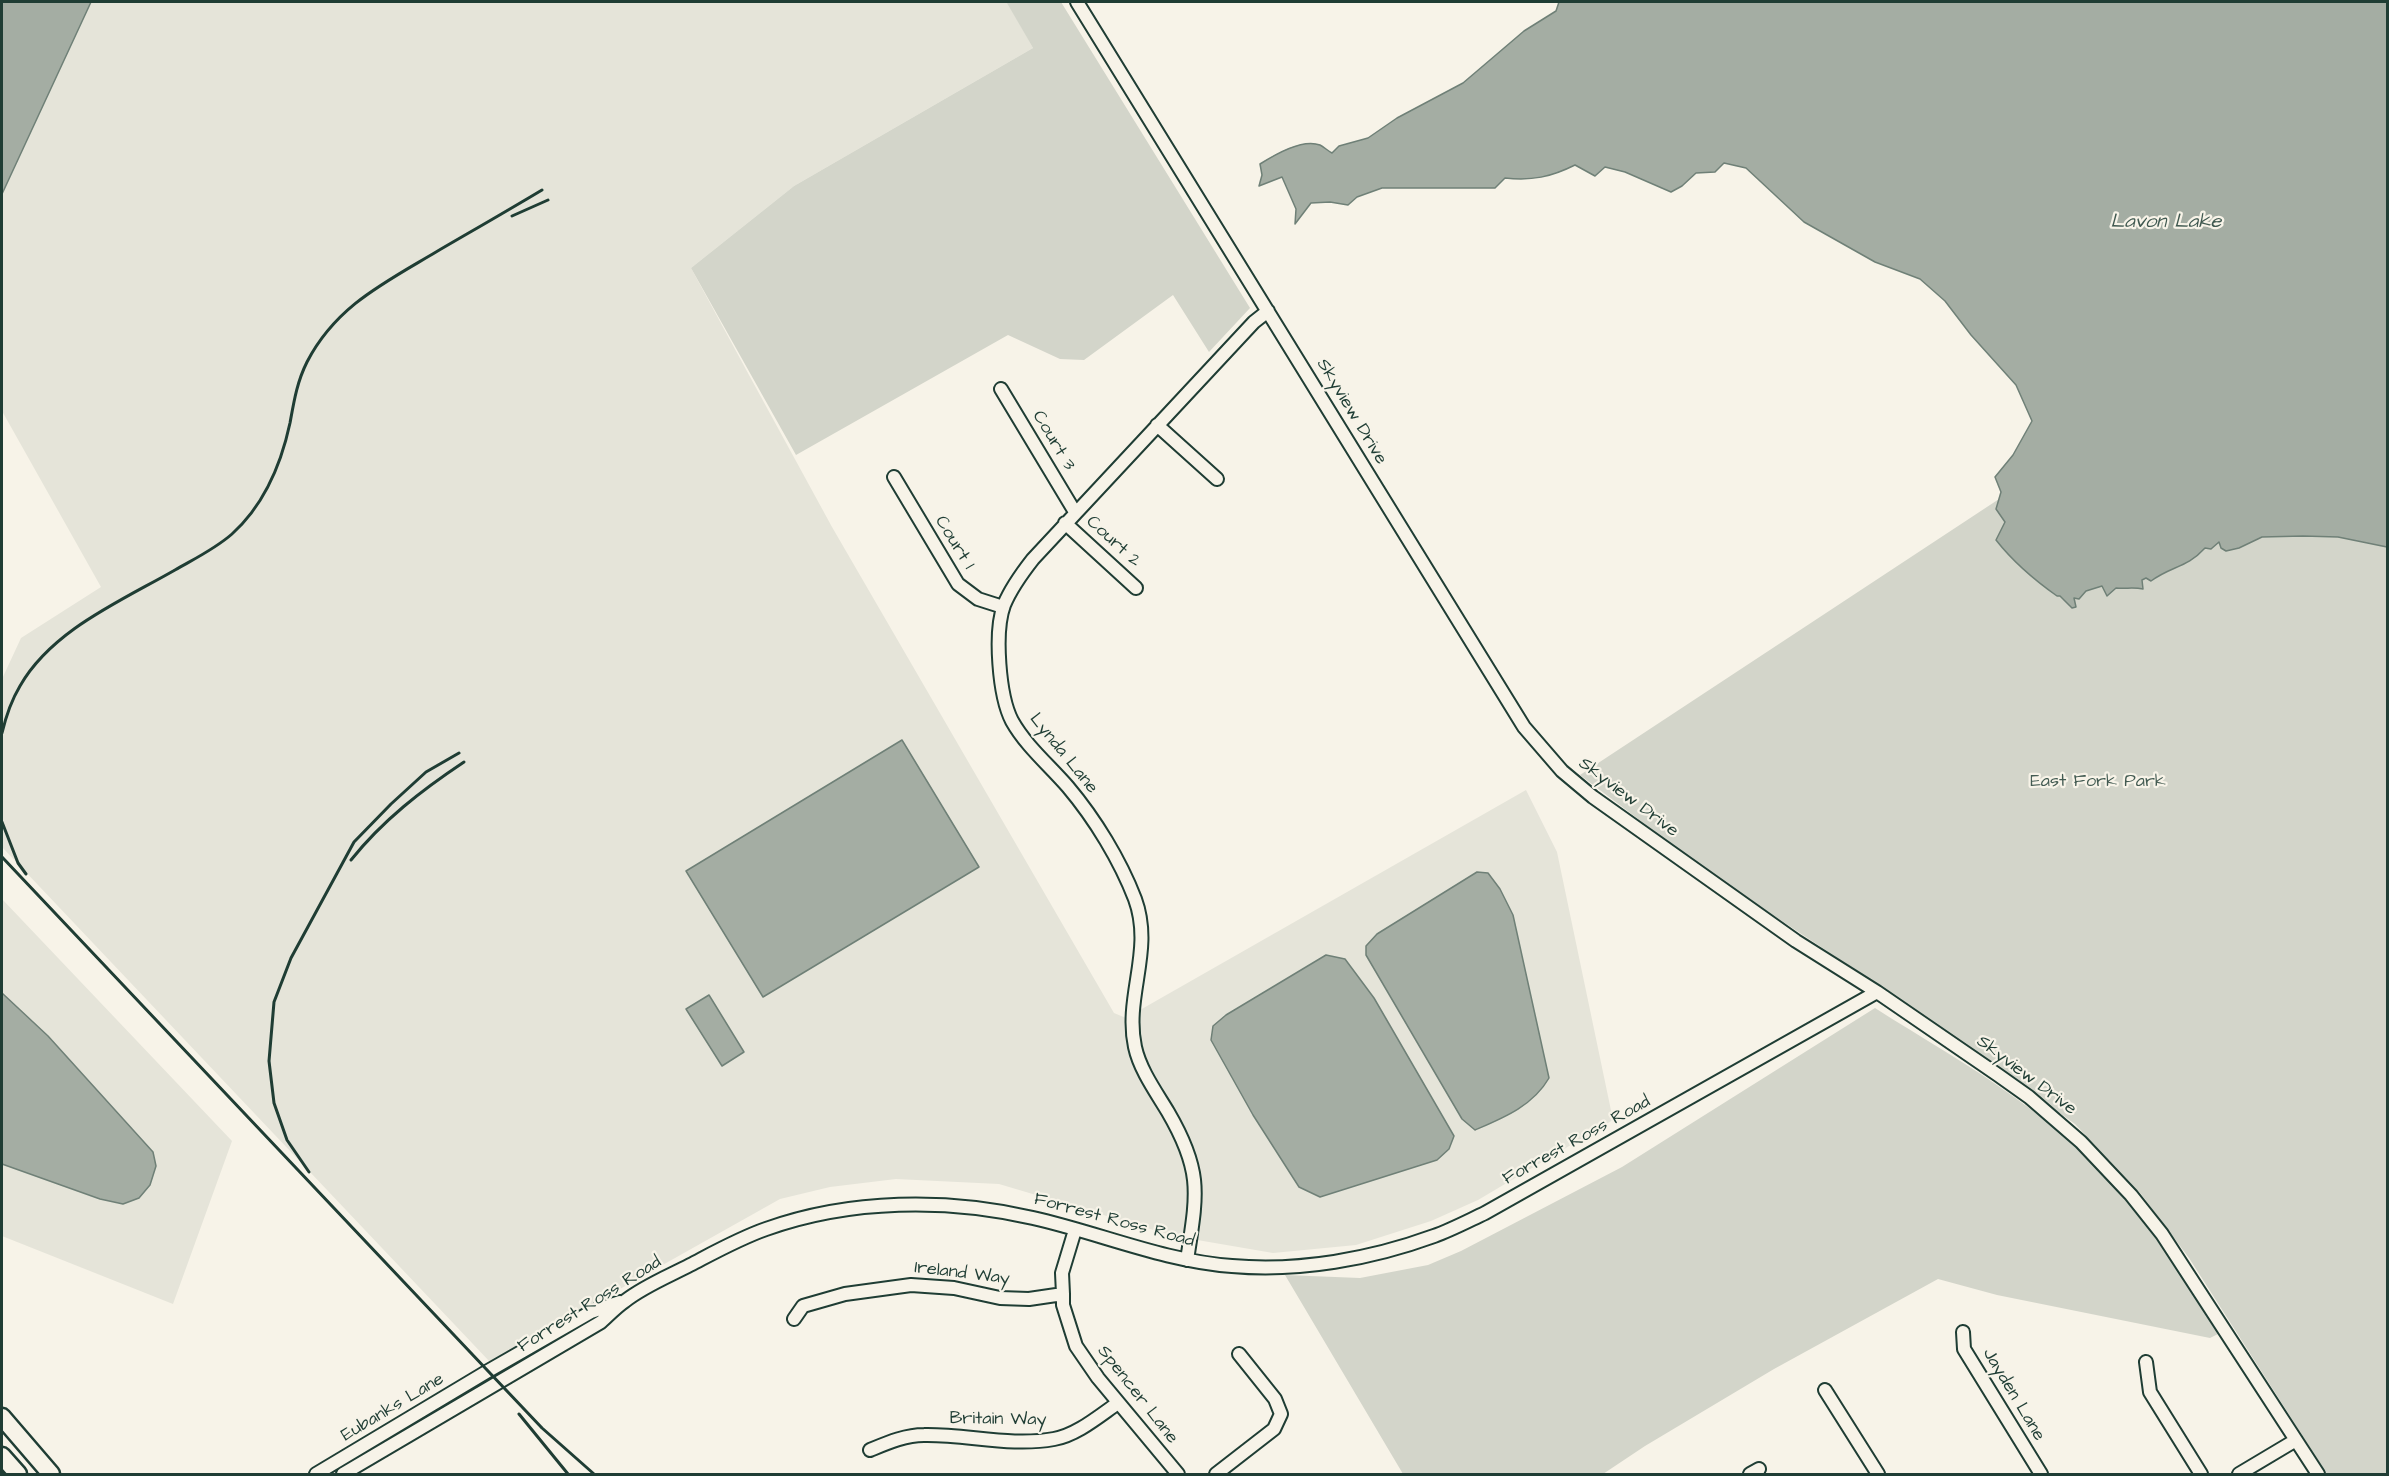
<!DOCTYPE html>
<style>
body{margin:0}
#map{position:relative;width:2389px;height:1476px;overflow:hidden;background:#f7f3e8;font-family:"Architects Daughter",sans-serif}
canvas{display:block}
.frame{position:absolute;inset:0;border:3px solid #1f3d34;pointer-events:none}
</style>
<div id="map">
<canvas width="2389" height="1476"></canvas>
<div class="frame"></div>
</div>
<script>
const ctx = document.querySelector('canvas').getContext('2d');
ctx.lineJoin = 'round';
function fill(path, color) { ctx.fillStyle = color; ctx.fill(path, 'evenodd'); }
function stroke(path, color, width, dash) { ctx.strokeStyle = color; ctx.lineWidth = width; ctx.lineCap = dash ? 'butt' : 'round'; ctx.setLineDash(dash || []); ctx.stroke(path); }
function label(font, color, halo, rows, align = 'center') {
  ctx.font = font + ' "Architects Daughter",sans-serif'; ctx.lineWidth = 4.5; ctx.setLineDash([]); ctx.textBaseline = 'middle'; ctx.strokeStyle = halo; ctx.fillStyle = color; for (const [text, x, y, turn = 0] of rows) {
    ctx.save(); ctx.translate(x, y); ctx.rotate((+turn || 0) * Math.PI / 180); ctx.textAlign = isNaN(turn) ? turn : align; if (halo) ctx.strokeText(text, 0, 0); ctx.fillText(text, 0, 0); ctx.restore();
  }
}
const built = new Path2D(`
 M2,2H1010L1008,3L1033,48L794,186L691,268L749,375L832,527L1114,1013L1126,1018L1526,790L1557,852L1613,1120L1478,1200L1431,1221L1356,1245L1273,1253L1174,1236L999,1184L896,1179L830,1187L780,1199L490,1362L2,847V679L21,638L101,587L2,411Z
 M2,899L232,1141L173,1304L2,1236Z`);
const green = new Path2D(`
 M1010,2H1061L1250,308L1209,352L1173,295L1084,360L1060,359L1008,335L796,455L691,268L794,186L1033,48L1007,3Z
 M2387,458V1474H2327L2189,1258L2141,1194L2075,1124L1913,1008L1711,874L1580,775L2034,476Z
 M1875,1008C1922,1038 1970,1065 2014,1097C2102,1158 2164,1245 2220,1333L2210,1338L1997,1295L1938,1279L1774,1369L1645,1446L1603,1474H1403L1285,1275L1360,1278L1428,1265L1461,1251L1622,1167Z`);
const water = new Path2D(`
 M2,2H91L2,194Z
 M1559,2H2387V547L2338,537L2303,536L2262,537L2239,548L2226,551L2221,548L2219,542L2211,549L2205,548C2187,568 2171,566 2151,581L2146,578L2142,580L2143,589C2133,587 2126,589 2116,588L2107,596L2102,586L2086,591L2079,599L2074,598L2076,607L2072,608L2060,596H2057C2033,579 2014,563 1996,540L2005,522L1996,509L2001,492L1995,477L2013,455L2032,421L2016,385L1971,335L1945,301L1920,279L1875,262L1804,222L1746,168L1724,163L1715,172L1696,173L1682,186L1671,192L1625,172L1605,167L1595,176L1575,165C1551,177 1532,181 1505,178L1495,188H1382L1357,197L1348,205L1330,202L1311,203L1295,224L1296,209L1282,177L1259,186L1262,175L1260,164C1274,155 1302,138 1320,145C1324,147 1328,151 1332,153L1339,146L1368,138L1397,118L1463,83L1524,31L1556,11Z
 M902,740L979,867L763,997L686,871Z
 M1477,872L1488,873L1500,889L1513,915L1549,1078C1533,1106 1503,1118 1475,1130L1462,1119L1366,955V946L1377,934Z
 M1326,955L1345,959L1374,998L1454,1136L1449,1149L1437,1160L1320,1197L1299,1187L1253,1115L1211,1040L1213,1026L1226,1015Z
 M2,993L48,1036L153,1152L156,1166L150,1185L139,1198L123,1204L100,1199L2,1164Z
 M709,995L744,1052L722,1066L686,1009Z`);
const minor = new Path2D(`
 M1077,2L1524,727L1562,771L1593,797L1796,941L1877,992L1998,1075L2029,1097L2081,1142L2131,1195L2162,1234L2318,1474
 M1001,389L1075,512
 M1157,425L1217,479
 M894,477L958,584L978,599L1003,607
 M1065,523L1136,588
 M1075,1230L1062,1273L1063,1294V1305L1076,1346L1098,1378L1178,1474
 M1187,1260C1197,1194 1203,1172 1168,1112C1156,1092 1140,1070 1135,1047C1124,996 1154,951 1135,899C1120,860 1095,819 1068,787C1049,765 1026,746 1012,721C999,696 994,632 1004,605C1011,588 1022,573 1033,559L1254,322L1268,311
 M794,1319L803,1306L845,1294L911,1285L954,1288L1000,1298L1029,1299L1063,1294
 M1963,1332L1964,1349L2041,1474
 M2146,1362L2150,1392L2201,1474
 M1825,1390L1878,1474
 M870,1450C887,1443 905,1435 924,1435C966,1434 1011,1447 1054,1439C1077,1435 1099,1416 1118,1403
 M316,1474L488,1371L591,1312L620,1302
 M343,1474L601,1322C609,1315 616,1307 625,1301C644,1286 669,1276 690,1265C715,1252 740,1238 766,1229C850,1199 947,1198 1033,1218C1100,1233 1163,1261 1232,1266C1299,1272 1371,1259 1434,1236C1451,1230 1468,1221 1485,1213L1877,992
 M1216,1474L1274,1429L1281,1414L1275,1399L1239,1354
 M1750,1474L1759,1469
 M2239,1474L2296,1440`);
const major = new Path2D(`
 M2,1417L51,1474
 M2,1456L18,1474`);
const rail = new Path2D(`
 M512,216L548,200
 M2,733C6,716 11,701 20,686C52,630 121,601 175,570C194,559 215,549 232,534C264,505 281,465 290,423C294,401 297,382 307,362C336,306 384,283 436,252C472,231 507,211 542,190
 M2,822L18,863L26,874
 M2,857L488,1371L542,1428L594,1474
 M351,860C383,820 422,790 464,762
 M309,1172L287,1140L274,1103L269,1061L274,1002L291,958L354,842L391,804L426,772L459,753
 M519,1414L568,1474`);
const streetNames = [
 ["Skyview Drive",1351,412,59],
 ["Court 3",1053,441,59],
 ["Court 2",1113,542,42],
 ["Court 1",954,543,58],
 ["Lynda Lane",1063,754,51],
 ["Skyview Drive",1628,798,37],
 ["Skyview Drive",2026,1076,37],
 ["Forrest Ross Road",1577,1141,-29],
 ["Forrest Ross Road",1114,1221,15],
 ["Ireland Way",962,1274,7],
 ["Forrest Ross Road",590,1305,-32],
 ["Spencer Lane",1137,1395,52],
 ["Jayden Lane",2013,1395,59],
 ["Eubanks Lane",393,1408,-31],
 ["Britain Way",998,1420,1]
];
const parkNames = [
 ["East Fork Park",2098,782]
];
const waterNames = [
 ["Lavon Lake",2166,223]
];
fill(built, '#e5e4d9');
fill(green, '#d3d5ca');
fill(water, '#a4ada3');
stroke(water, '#6f8077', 1.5);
stroke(minor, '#1f3d34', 16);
stroke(major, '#1f3d34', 21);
stroke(minor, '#f7f3e8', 12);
stroke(major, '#f7f3e8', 16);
stroke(rail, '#1f3d34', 3);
label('18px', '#1f3d34', '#f7f3e8', streetNames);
label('18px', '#435b52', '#f7f3e8', parkNames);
label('italic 20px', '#405950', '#f7f3e8', waterNames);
</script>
